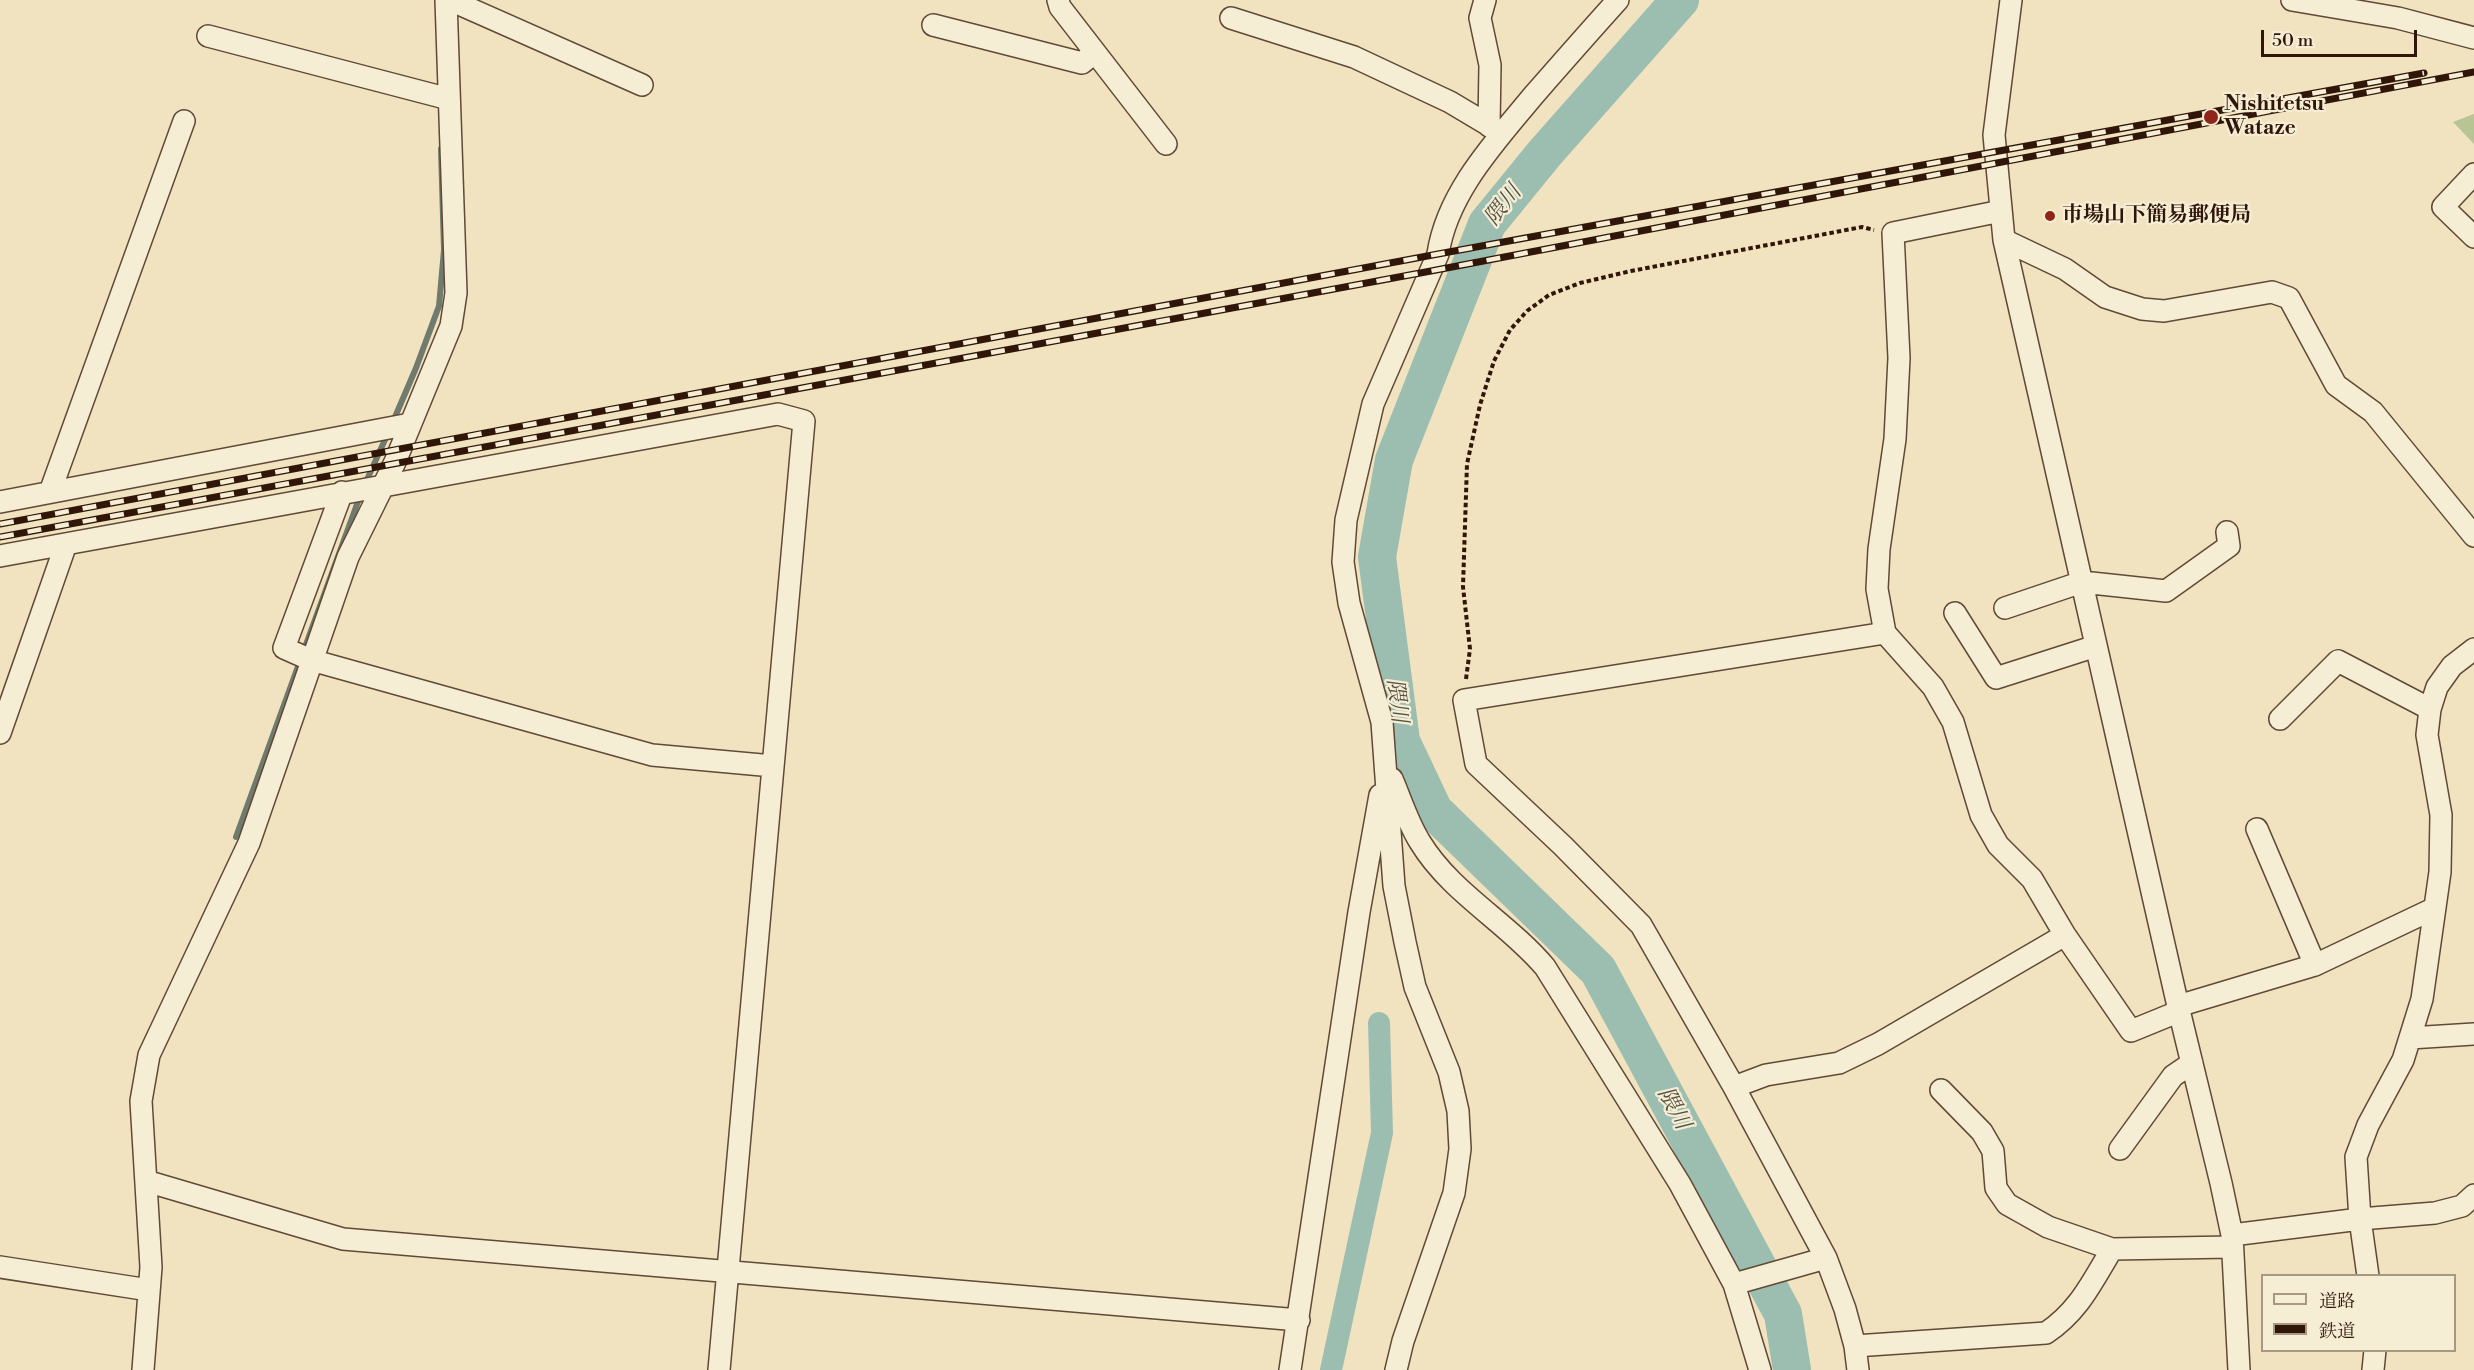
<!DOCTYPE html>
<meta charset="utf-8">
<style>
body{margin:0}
#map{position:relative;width:2474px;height:1370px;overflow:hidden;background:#f1e3bf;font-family:"Libre Bodoni","Noto Serif JP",serif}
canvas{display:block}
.legend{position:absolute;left:2261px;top:1274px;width:195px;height:78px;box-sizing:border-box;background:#f6edd5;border:2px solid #a79783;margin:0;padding:8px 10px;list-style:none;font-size:18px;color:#301609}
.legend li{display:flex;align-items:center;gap:12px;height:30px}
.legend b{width:30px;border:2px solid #a79783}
.scale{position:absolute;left:2261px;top:30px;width:156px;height:27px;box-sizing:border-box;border:3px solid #301609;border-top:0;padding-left:8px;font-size:18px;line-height:21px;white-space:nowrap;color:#301609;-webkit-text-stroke:4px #f6edd5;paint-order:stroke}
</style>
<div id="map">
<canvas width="2474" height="1370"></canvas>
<ul class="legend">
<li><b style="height:8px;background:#f6edd5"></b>道路</li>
<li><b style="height:8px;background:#301609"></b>鉄道</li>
</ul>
<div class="scale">50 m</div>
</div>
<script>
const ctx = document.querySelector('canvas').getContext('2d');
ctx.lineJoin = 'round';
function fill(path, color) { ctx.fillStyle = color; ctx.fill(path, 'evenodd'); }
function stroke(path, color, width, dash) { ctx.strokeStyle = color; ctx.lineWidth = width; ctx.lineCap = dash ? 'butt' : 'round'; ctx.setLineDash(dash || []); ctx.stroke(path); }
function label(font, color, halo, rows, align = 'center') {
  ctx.font = font + ' "Libre Bodoni","Noto Serif JP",serif'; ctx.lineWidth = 4.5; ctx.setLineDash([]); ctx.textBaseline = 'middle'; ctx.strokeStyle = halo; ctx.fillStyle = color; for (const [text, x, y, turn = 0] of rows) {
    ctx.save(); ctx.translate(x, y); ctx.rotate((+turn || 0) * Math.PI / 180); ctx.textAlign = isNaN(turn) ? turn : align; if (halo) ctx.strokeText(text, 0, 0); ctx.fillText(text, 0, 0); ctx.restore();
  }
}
const green = new Path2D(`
 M2474,114V144L2453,122Z`);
const stream = new Path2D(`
 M392,424L416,368L439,306L444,250L441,149
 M365,484L388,433
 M236,837L360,496`);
const canal = new Path2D(`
 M1331,1370L1382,1133L1379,1023`);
const river = new Path2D(`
 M1680,0L1544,154L1487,224L1394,460L1377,557L1401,741L1434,811L1598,970L1783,1314L1792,1370`);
const path = new Path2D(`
 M1466,679L1470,649L1463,587L1467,464L1480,405L1494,361L1510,330L1527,311L1549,295L1580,283L1631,271L1862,227L1874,230`);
const minor = new Path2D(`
 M450,0L642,85
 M1058,0L1060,7L1166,144
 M1485,0L1480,18L1490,65L1489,126
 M2011,0L1994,135L2004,240L2178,1006L2221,1183L2232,1235L2239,1370
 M2292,0L2398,18L2474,38
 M1231,18L1354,57L1450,102L1502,133
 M933,25L1082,63L1095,52
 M208,36L449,99
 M2474,174L2443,207L2474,237
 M2001,211L1893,233L1899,358L1895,439L1879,549L1877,589L1885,633L1933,687L1953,722L1981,815L1998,845L2032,879L2065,935L2131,1031L2180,1011
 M2004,240L2065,269L2105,297L2142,309L2164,311L2272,292L2289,298L2336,385L2373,412L2474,536
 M50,492L184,121
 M342,492L284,648L311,660L652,755L773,766
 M0,502L410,424
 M0,556L778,414L804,421L719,1370
 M2005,608L2082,582L2166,591L2229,546L2227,532
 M1955,613L1996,678L2096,646
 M2280,719L2338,661L2430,709
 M0,733L66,544
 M1392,779C1401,800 1408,823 1420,842C1451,893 1507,922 1545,967L1680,1184L1734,1284L1760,1370
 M2257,829L2315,965
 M2178,1006L2315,965L2435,908
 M2410,1038L2474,1034
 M1734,1087L1766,1075L1839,1063L1878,1044L2065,935
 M1941,1090L1982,1132L1993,1151L1996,1188L2007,1204L2048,1227L2112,1249
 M2120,1149L2173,1076L2192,1063
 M146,1181L343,1239L1299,1320
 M2232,1235L2360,1219L2435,1213L2462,1206L2474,1195
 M0,1267L149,1290
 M2368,1276L2360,1219L2356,1157L2368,1125L2403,1060L2422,999L2440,872L2441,815L2427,735L2430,709L2437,687L2452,666L2474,649
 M1734,1284L1826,1258
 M1855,1346L2046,1333C2079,1311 2092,1282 2112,1249L2232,1247
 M143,1370L151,1267L141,1101L149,1055L249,843L348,557L395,462L451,326L456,293L446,0
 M1290,1370L1359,912L1380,795
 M1396,1370L1403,1341L1454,1193L1460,1149L1458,1111L1449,1072L1415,987L1405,942L1394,886L1382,722L1349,603L1343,562L1346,520L1373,404L1438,254C1447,193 1495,142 1533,96C1561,64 1589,32 1618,0
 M1858,1370L1855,1346L1845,1309L1826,1258L1734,1087L1641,925L1563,846L1476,764L1464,700L1885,633
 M2373,1370L2375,1350`);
const rail = new Path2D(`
 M0,524L1438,254L2424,73
 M0,537L1431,271L2474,72`);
const markers = [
 [2211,117,8,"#8f2418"],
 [2050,216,6,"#8f2418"]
];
const poiNames = [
 ["Nishitetsu",2224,105],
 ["Wataze",2224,129],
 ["市場山下簡易郵便局",2062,216]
];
const waterNames = [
 ["隈川",1504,206,-52],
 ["隈川",1396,701,83],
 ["隈川",1673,1109,62]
];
fill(green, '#b8c493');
stroke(stream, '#707b6d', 6);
stroke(canal, '#9bbeb0', 22);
stroke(river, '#9bbeb0', 38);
stroke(minor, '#604936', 24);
stroke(path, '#301609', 4, [4.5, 3]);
stroke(minor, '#f6edd5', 21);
stroke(rail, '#301609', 7);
stroke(rail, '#f6edd5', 4.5, [14]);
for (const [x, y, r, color] of markers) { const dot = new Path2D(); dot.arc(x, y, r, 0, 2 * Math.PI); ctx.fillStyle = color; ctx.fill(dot); stroke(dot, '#f6edd5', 2); }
label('bold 21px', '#301609', '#f6edd5', poiNames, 'left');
label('italic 22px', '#555143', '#f6edd5', waterNames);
</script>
